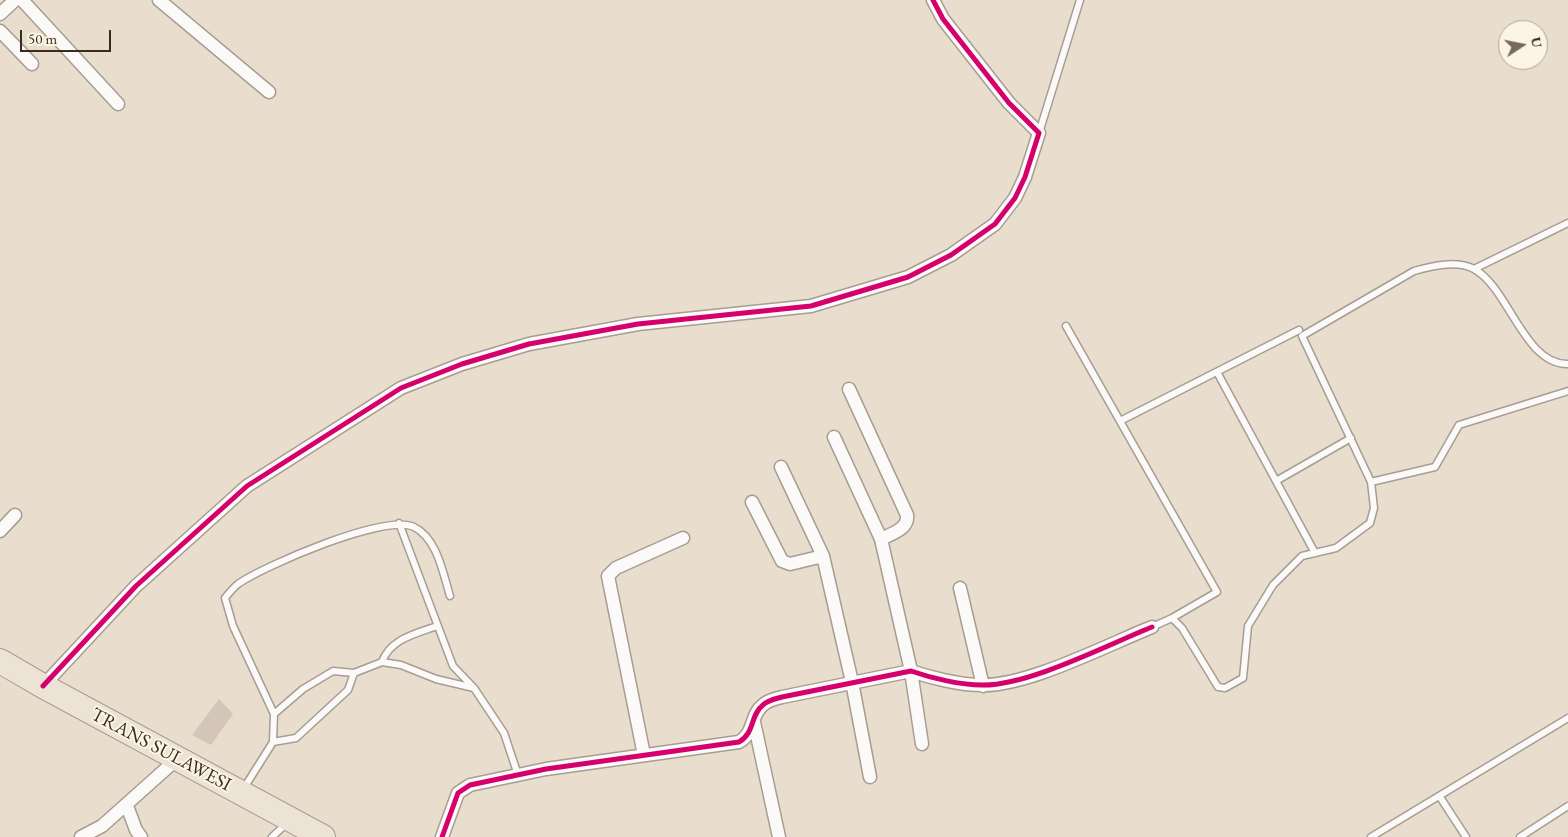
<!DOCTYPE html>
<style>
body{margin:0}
#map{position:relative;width:1568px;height:837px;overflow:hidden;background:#e9ddcd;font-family:"EB Garamond",serif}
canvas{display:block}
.north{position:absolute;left:1498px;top:20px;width:50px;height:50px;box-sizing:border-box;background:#fcf5e5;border:1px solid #afa495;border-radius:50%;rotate:79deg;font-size:14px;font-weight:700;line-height:20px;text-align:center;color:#3b2a1e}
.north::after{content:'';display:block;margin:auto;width:18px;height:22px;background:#78695b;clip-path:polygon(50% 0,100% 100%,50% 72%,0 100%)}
.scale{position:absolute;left:20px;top:30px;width:91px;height:22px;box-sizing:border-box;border:2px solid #3b2a1e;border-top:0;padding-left:6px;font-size:15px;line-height:18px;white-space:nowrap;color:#3b2a1e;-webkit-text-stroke:4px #fcf5e5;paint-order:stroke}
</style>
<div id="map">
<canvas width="1568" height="837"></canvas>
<div class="north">U</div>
<div class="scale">50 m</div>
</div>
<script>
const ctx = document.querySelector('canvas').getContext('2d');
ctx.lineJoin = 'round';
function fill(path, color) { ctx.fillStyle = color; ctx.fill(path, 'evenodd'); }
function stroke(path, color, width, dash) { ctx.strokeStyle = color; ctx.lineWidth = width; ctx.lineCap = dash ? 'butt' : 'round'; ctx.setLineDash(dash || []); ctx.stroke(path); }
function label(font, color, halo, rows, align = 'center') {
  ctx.font = font + ' "EB Garamond",serif'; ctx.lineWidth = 4; ctx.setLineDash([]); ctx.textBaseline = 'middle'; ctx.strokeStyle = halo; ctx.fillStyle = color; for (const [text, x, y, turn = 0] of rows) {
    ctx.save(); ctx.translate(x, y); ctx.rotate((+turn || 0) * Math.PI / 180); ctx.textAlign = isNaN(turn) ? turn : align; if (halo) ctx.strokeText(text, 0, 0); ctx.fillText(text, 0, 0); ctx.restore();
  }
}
const building = new Path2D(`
 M219,699L233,714L211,745L192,735Z`);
const lane = new Path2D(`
 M1039,133L1080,0
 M1474,269L1568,223
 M1066,326L1217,592L1172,618
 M1217,372L1315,553
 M1120,421L1299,330
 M1276,481L1351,438
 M1371,482L1435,467L1459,425L1568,391
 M399,523L453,666L474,688L504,733L518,775
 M1152,627L1172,618L1182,628L1218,687L1225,688L1243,678L1248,626L1273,585L1302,556L1336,548L1370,523L1374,508L1371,482L1302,336L1414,271C1432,266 1456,260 1474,269C1509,288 1524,365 1568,364
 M382,662C390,639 415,634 437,626
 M274,714L233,626L225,598C229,593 233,588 238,584C264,566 385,513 414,527C437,538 443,573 450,596
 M273,742L296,738L348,690L354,673
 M244,788L273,742L274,714L303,689L333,671L354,673L382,662L401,665L436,679L474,688
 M1440,797L1466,837
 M272,837L287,823
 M1371,837L1568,718
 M1520,837L1568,806`);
const street = new Path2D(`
 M22,0L118,104
 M159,0L269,92
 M0,14L15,0
 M0,31L32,64
 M849,389L907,515C909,529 891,534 881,539
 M834,437L881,539L911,671L922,744
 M781,467L823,556L852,682L870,777
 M752,502L782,561L790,564L823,556
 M0,531L15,515
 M960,588L983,686
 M43,686L136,586L247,486L401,388L462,364L529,344L638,324L811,306L908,277L951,255L995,224L1015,198L1025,177L1039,133L1009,103L943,19L933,0
 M754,722L779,837
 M644,755L608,576L616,568L683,538
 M127,806L136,830L141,837
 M81,837L102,826L177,759
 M442,837L458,793L470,785L546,769L739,742C755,733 750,715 763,705C768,700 775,699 782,697L911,671C931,678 960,685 982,685C1028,686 1107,645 1152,627`);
const highway = new Path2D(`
 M0,661L43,686L323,837`);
const cycleway = new Path2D(`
 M43,686L136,586L247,486L401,388L462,364L529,344L638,324L811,306L908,277L951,255L995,224L1015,198L1025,177L1039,133L1009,103L943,19L933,0
 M442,837L458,793L470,785L546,769L739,742C755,733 750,715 763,705C768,700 775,699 782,697L911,671C931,678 960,685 982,685C1028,686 1107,645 1152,627`);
const streetNames = [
 ["TRANS SULAWESI",161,750,28]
];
fill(building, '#d3c6b9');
stroke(lane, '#a69d93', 9);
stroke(street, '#a69d93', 15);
stroke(highway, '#a69d93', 26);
stroke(lane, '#fcfaf8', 6);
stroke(street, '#fcfaf8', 12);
stroke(highway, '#ece2d6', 24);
stroke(cycleway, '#d6006c', 5);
label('19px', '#3b2a1e', '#fcf5e5', streetNames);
</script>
